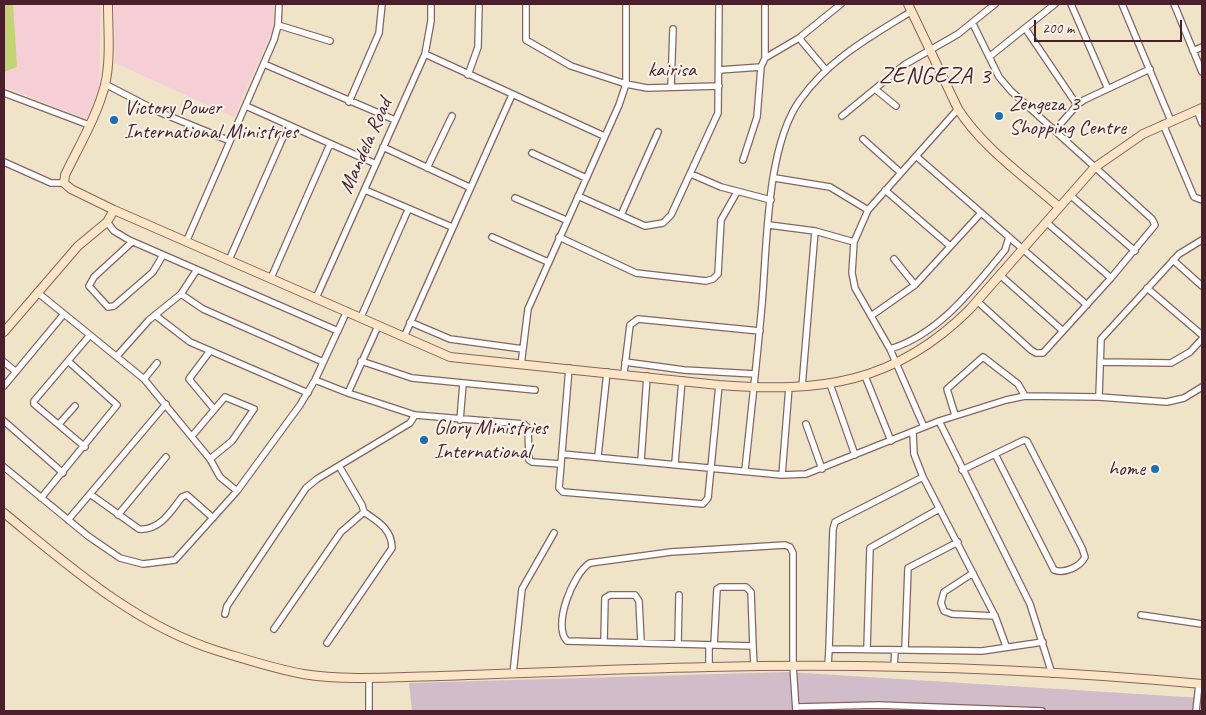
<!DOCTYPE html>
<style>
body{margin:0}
#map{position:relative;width:1206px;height:715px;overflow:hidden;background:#efe4c7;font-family:Caveat,sans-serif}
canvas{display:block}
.frame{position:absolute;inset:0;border:5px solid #4a1f2b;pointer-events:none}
.scale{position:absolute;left:1034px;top:20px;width:148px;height:22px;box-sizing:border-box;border:2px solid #4a1f2b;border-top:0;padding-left:6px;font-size:15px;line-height:18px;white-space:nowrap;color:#4a1f2b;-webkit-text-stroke:4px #f7f3e8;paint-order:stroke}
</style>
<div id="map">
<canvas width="1206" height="715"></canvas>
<div class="frame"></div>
<div class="scale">200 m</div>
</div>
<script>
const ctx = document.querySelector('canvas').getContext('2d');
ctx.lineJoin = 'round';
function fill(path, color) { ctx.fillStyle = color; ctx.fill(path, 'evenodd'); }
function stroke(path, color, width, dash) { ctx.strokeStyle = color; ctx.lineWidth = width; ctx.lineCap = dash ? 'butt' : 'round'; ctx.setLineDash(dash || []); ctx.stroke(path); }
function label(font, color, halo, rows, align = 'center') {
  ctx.font = font + ' Caveat,sans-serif'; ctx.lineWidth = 4; ctx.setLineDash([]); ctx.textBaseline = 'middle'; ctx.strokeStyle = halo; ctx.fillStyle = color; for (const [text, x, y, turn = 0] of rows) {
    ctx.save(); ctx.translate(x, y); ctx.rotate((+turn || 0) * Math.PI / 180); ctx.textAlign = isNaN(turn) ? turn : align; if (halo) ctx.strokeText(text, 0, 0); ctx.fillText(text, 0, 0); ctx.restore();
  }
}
const built = new Path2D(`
 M4,4H101L99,90L87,119L4,87Z
 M114,4H273L274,27L234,117L115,63Z`);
const industrial = new Path2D(`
 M787,672L1202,698V711H412L409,683Z`);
const green = new Path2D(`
 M4,4H13L17,67L4,72Z`);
const street = new Path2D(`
 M526,4V40L571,66L626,84L647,88L719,86
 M765,4V58
 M1071,4L1107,87
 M1122,4L1171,121
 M1174,4L1202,72
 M973,24L999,77L1011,91L1152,219L1155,225L1111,278L1043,353H1036L1031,350L977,301
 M278,25L330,41
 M1025,28L1077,105
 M799,38L825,69
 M1193,51L1202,47
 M425,54L604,136
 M989,57L1055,4
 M264,64L395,120
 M719,70L761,67
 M468,75L478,47L479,4
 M105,84L159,112L230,141
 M671,87L673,29
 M875,89L896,106
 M4,93L89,125
 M349,102L379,33L382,4
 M246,106L376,164
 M1197,110L1202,123
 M842,116L904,65L958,34L995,4
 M1163,124L1194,197L1202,200
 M1055,130L1077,105L1084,100L1150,69
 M863,139L901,173
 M383,147L469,187
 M532,153L586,178
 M916,156L1087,305
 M743,160L757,117L761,67L765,58L799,38L841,4
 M4,162L51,183H64
 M427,168L452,116
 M691,174L721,187L771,200
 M775,178L830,187L868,210
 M365,190L452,227
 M885,190L950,246
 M1070,195L1135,251
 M578,196L645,226L663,223L671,215L718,113L719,4
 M515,198L566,220
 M621,215L658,132
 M107,222L114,231L129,240L338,331
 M1046,222L1111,278
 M769,225L815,231L854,242
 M492,237L548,262
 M559,237L636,273L706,281L713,279L718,274L721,220L737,192
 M187,240L274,40L278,25L279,4
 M132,242L94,277L89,286L108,307L114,306L153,272L163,255
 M894,259L915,285
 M229,260L288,126
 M1173,260L1202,286
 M1000,275L1063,331
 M271,278L330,144
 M1147,288L1202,335
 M37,292L144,379L210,459L220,477L237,491
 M181,294L203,309L323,362
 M316,298L425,54L431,21V4
 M155,315L190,342L308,393
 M871,316L915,285L981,213
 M361,317L408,210
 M410,322L450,339L523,349
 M404,337L512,95
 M890,349C939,334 973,289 1005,250L1009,237
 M210,351L189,379L214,409
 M117,356L149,320L181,294L196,271
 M361,361L412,378L535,390
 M4,362L15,371
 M625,362L684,370L755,374
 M1100,362L1171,363L1190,352L1202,339
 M521,365L528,309L619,105L626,84V4
 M569,368L559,488L563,492L703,504L708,498L719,385
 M624,373L630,325L638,319L760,331
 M865,376L891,441
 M144,379L157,363
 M315,380L348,393L415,415L524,424L528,428L529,460L532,462L561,464
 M830,384L855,455
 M4,386L64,314
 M802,387L815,231
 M348,393L378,326
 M1099,397L1101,339L1179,254L1202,240
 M955,415L947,389L983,357L1018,384L1025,396
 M460,420L463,384
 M4,421L63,473
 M939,421L1030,604L1052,674
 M59,424L75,406
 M806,424L822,469
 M924,427L890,349L855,288L852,273L854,242L868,210L958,109
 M913,433L914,454L923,477L995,616L1006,646
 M192,436L225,397L254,409L232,441L210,459
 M85,447L34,404V401L90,335
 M562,454L782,475L806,474L939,421L1006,400L1025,396L1099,397L1167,402L1184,398L1202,387
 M598,456L607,372
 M641,461L647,376
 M675,463L682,380
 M4,467L88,536L120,558L143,564L175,560L237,491L300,405L315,380L347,311
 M745,470C751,415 757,359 762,304C767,247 766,147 800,100C828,60 871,36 912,11
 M962,470L1024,440L1027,441L1082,548L1085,557C1080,567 1064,574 1054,570L995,454
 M782,475L789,387
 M90,494L139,529C160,531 171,511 182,497L187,495L213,518
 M41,498L117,405L68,361
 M118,515L166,457
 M68,520L166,404
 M973,573L944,592L941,603L944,611L952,614L995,616
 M225,614L227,606L306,488L317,479L410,423L415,415
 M1141,615L1202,624
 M274,629L341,532L364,512L362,505L339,466
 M604,641L605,598L610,595H635L639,601L641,642
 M327,643L392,548C392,529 377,521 364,512
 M678,644L679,595
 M709,645V667
 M714,645L717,589L720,587H746L751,592L753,646
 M829,649L833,529L835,522L923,477
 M867,649L870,548L939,509
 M905,649L908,568L958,542
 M754,666L753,646L567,641C552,626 573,573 590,563L671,552L785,545L790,547L793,553V666L796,711
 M828,666L829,649L982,651L1043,642
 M894,667L895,650
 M513,674L522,589L554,533
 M796,707L878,705L1042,711
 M369,711V677
 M1196,711L1199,684`);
const secondary = new Path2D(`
 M108,4C108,30 111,59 105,85C97,116 79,146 65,175L64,183L71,189L114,210L450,357L719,385C820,393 895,384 970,309L1094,168L1143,134L1202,108
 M908,4L958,109C983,148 1024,176 1059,207
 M4,332L78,246L107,222L114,210
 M4,513C69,566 136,626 218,651C245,659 275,669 303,674C345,681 397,677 440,676C530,673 619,669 709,667C873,663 1039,669 1202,684`);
const markers = [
 [999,116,5,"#1f6fb2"],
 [114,120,5,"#1f6fb2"],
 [424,440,5,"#1f6fb2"],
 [1155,469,5,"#1f6fb2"]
];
const streetNames = [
 ["kairisa",672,70],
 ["Mandela Road",366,146,-66]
];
const poiNames = [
 ["Zengeza 3",1009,104],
 ["Shopping Centre",1009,128],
 ["Victory Power",124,108],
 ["International Ministries",124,132],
 ["Glory Ministries",434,428],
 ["International",434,452],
 ["home",1145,469,"right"]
];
const quarterNames = [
 ["ZENGEZA 3",935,77]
];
fill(built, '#f6cfd6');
fill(industrial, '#d1bdc9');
fill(green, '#c3d477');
stroke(street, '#846462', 8);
stroke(secondary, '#846462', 10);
stroke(street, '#fff', 5.5);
stroke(secondary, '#fce5c4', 8);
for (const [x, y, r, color] of markers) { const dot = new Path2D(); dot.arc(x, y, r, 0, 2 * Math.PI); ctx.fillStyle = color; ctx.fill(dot); stroke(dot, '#f7f3e8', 2); }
label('21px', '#4a1f2b', '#f7f3e8', streetNames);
label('21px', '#4a1f2b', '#f7f3e8', poiNames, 'left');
ctx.letterSpacing = '1px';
label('24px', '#4a1f2b', '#f7f3e8', quarterNames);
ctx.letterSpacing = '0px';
</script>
